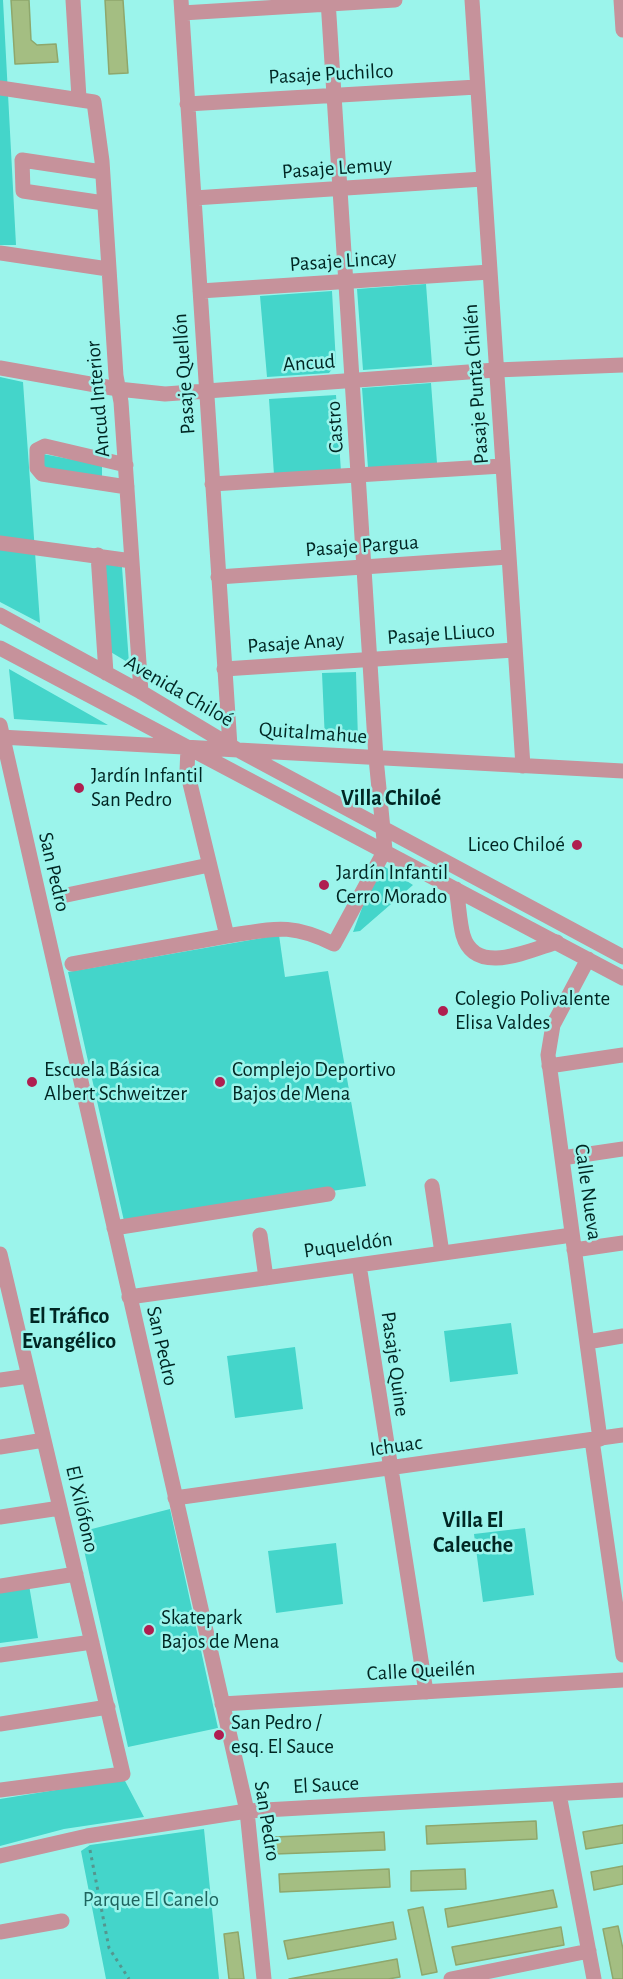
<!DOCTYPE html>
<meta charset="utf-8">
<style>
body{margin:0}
canvas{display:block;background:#9bf4eb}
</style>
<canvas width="623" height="1979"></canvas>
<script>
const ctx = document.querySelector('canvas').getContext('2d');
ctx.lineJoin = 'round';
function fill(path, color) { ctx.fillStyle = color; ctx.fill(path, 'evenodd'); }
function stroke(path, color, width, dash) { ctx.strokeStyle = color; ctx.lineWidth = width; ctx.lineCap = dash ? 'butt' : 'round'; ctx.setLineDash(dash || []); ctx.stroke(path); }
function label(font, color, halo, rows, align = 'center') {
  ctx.font = font + ' "Alegreya Sans",sans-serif'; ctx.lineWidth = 5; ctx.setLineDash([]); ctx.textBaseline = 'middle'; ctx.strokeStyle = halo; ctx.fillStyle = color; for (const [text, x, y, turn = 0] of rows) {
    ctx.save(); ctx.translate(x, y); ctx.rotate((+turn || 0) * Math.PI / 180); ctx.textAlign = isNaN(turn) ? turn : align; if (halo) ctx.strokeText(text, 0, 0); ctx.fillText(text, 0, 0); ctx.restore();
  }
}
const green = new Path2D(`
 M0,0H3L16,245H0Z
 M426,284L432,365L363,370L357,289Z
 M332,291L336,364L329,373L267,377L260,296Z
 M0,377L23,382L40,623L0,602Z
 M431,383L437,463L368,468L362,388Z
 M336,395L341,472L274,475L269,399Z
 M43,454L102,465V479L44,469Z
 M105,563L122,567L129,663L109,651Z
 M9,669L108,725L14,719Z
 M356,672L358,740L325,741L322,673Z
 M379,863L413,885L360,931L353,932Z
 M279,935L285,977L328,971L366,1186L124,1221L68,972Z
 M511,1323L518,1374L450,1382L444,1331Z
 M295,1347L303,1409L235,1418L227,1356Z
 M170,1509L218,1728L128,1747L80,1532Z
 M525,1528L534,1595L483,1602L474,1534Z
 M336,1543L343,1604L276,1613L268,1551Z
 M29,1585L38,1638L0,1643V1589Z
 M124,1779L144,1817L64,1829L0,1846V1799Z
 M204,1829L219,1979H106L81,1851L90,1845Z`);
const building = new Path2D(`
 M11,0H29L31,40L37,45L56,44L58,62L15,64Z
 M105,0H123L128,73L109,74Z
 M536,1821L537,1839L427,1844L426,1826Z
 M623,1825V1843L586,1849L583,1832Z
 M384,1832L385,1850L275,1854L274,1837Z
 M623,1866V1884L594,1890L591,1872Z
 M389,1869L390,1887L280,1892L279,1874Z
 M465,1869L466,1889L411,1891V1871Z
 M553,1890L557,1907L448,1927L445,1909Z
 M423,1907L437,1972L422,1975L408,1910Z
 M393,1922L396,1939L288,1959L284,1941Z
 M618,1926L623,1949V1979H613L603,1929Z
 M561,1927L564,1945L456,1965L452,1947Z
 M238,1932L244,1979H229L224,1934Z
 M397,1959L400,1977L388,1979H289Z`);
const path = new Path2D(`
 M90,1850L109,1948L129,1979`);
const minor = new Path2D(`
 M73,0L79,98
 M181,0L230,746
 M472,0L523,766
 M621,0L623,30
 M182,13L395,0
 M0,88L94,102L102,161L116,376L121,402L141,692
 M187,104L477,87
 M102,172L22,160L23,191L104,203
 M194,198L483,179
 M0,253L108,269
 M200,291L490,272
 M0,368L118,389L165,394L496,370L623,365
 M126,465L45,446L37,450V468L42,474L127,487
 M212,484L502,466
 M0,543L132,561
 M98,555L106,673
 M218,577L508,557
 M0,615L141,692L236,749L623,957
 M0,648L623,978
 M224,669L514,650
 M0,725L247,1811L264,1979
 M0,737L623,771
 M188,747L187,771L227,936C274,929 289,922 334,944L385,850L376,758L328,0
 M456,889C459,904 459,920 463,935C475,977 530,950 557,942
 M62,896L209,865
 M588,959L553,1025L548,1055L600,1439
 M72,964L227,936
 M549,1066L623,1055
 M562,1158L623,1149
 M432,1186L442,1253
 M114,1228L328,1194
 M260,1235L266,1278
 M574,1250L623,1243
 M0,1254L123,1774L0,1790
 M359,1265L426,1692
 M129,1297L572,1235
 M587,1342L623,1336
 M0,1380L29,1376
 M592,1440L623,1655
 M0,1447L44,1440
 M175,1498L623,1435
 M0,1517L60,1508
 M0,1586L76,1574
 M0,1655L92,1642
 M222,1704L623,1680
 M0,1724L108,1707
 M559,1794L594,1979
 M0,1856L87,1836L247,1811L623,1790
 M0,1932L62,1921
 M451,1979L589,1951`);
const markers = [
 [79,788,6,"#af1e50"],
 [577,845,6,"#af1e50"],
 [324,885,6,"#af1e50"],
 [443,1011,6,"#af1e50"],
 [32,1082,6,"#af1e50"],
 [220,1082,6,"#af1e50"],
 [149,1630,6,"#af1e50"],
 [219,1735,6,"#af1e50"]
];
const streetNames = [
 ["Pasaje Puchilco",331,74,-3],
 ["Pasaje Lemuy",337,168,-4],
 ["Pasaje Lincay",343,261,-4],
 ["Ancud",309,363,-4],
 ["Pasaje Quellón",184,374,-94],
 ["Pasaje Punta Chilén",476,384,-94],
 ["Ancud Interior",98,399,-95],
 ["Castro",335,427,-94],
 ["Pasaje Pargua",362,546,-4],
 ["Pasaje LLiuco",441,634,-4],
 ["Pasaje Anay",296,643,-4],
 ["Avenida Chiloé",179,691,30],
 ["Quitalmahue",313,733,4],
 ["San Pedro",54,872,77],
 ["Calle Nueva",588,1192,82],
 ["Puqueldón",348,1245,-8],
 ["San Pedro",162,1346,77],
 ["Pasaje Quine",395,1364,82],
 ["Ichuac",396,1446,-8],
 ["El Xilófono",82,1509,77],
 ["Calle Queilén",421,1671,-3],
 ["El Sauce",326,1785,-3],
 ["San Pedro",267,1821,81]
];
const poiNames = [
 ["Jardín Infantil",91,776],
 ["San Pedro",91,800],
 ["Liceo Chiloé",565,845,"right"],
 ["Jardín Infantil",336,873],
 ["Cerro Morado",336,897],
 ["Colegio Polivalente",455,999],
 ["Elisa Valdes",455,1023],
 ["Escuela Básica",44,1070],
 ["Albert Schweitzer",44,1094],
 ["Complejo Deportivo",232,1070],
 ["Bajos de Mena",232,1094],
 ["Skatepark",161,1618],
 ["Bajos de Mena",161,1642],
 ["San Pedro /",231,1723],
 ["esq. El Sauce",231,1747]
];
const parkNames = [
 ["Parque El Canelo",151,1900]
];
const neighbourhoodNames = [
 ["Villa Chiloé",391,798],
 ["El Tráfico",69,1316],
 ["Evangélico",69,1341],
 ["Villa El",473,1520],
 ["Caleuche",473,1545]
];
fill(green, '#44d5ca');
fill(building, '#a4be82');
stroke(building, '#8ea76c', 1.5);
stroke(path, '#54968f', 3, [3, 4.5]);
stroke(minor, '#c6929b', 15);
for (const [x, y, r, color] of markers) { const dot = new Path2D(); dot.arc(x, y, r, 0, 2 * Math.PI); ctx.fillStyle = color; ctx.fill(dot); stroke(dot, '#9bf4eb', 2); }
label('21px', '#002623', '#9bf4eb', streetNames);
label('21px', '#002623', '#9bf4eb', poiNames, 'left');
label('21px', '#1e645e', '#9bf4eb', parkNames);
label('bold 22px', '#002623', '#9bf4eb', neighbourhoodNames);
</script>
